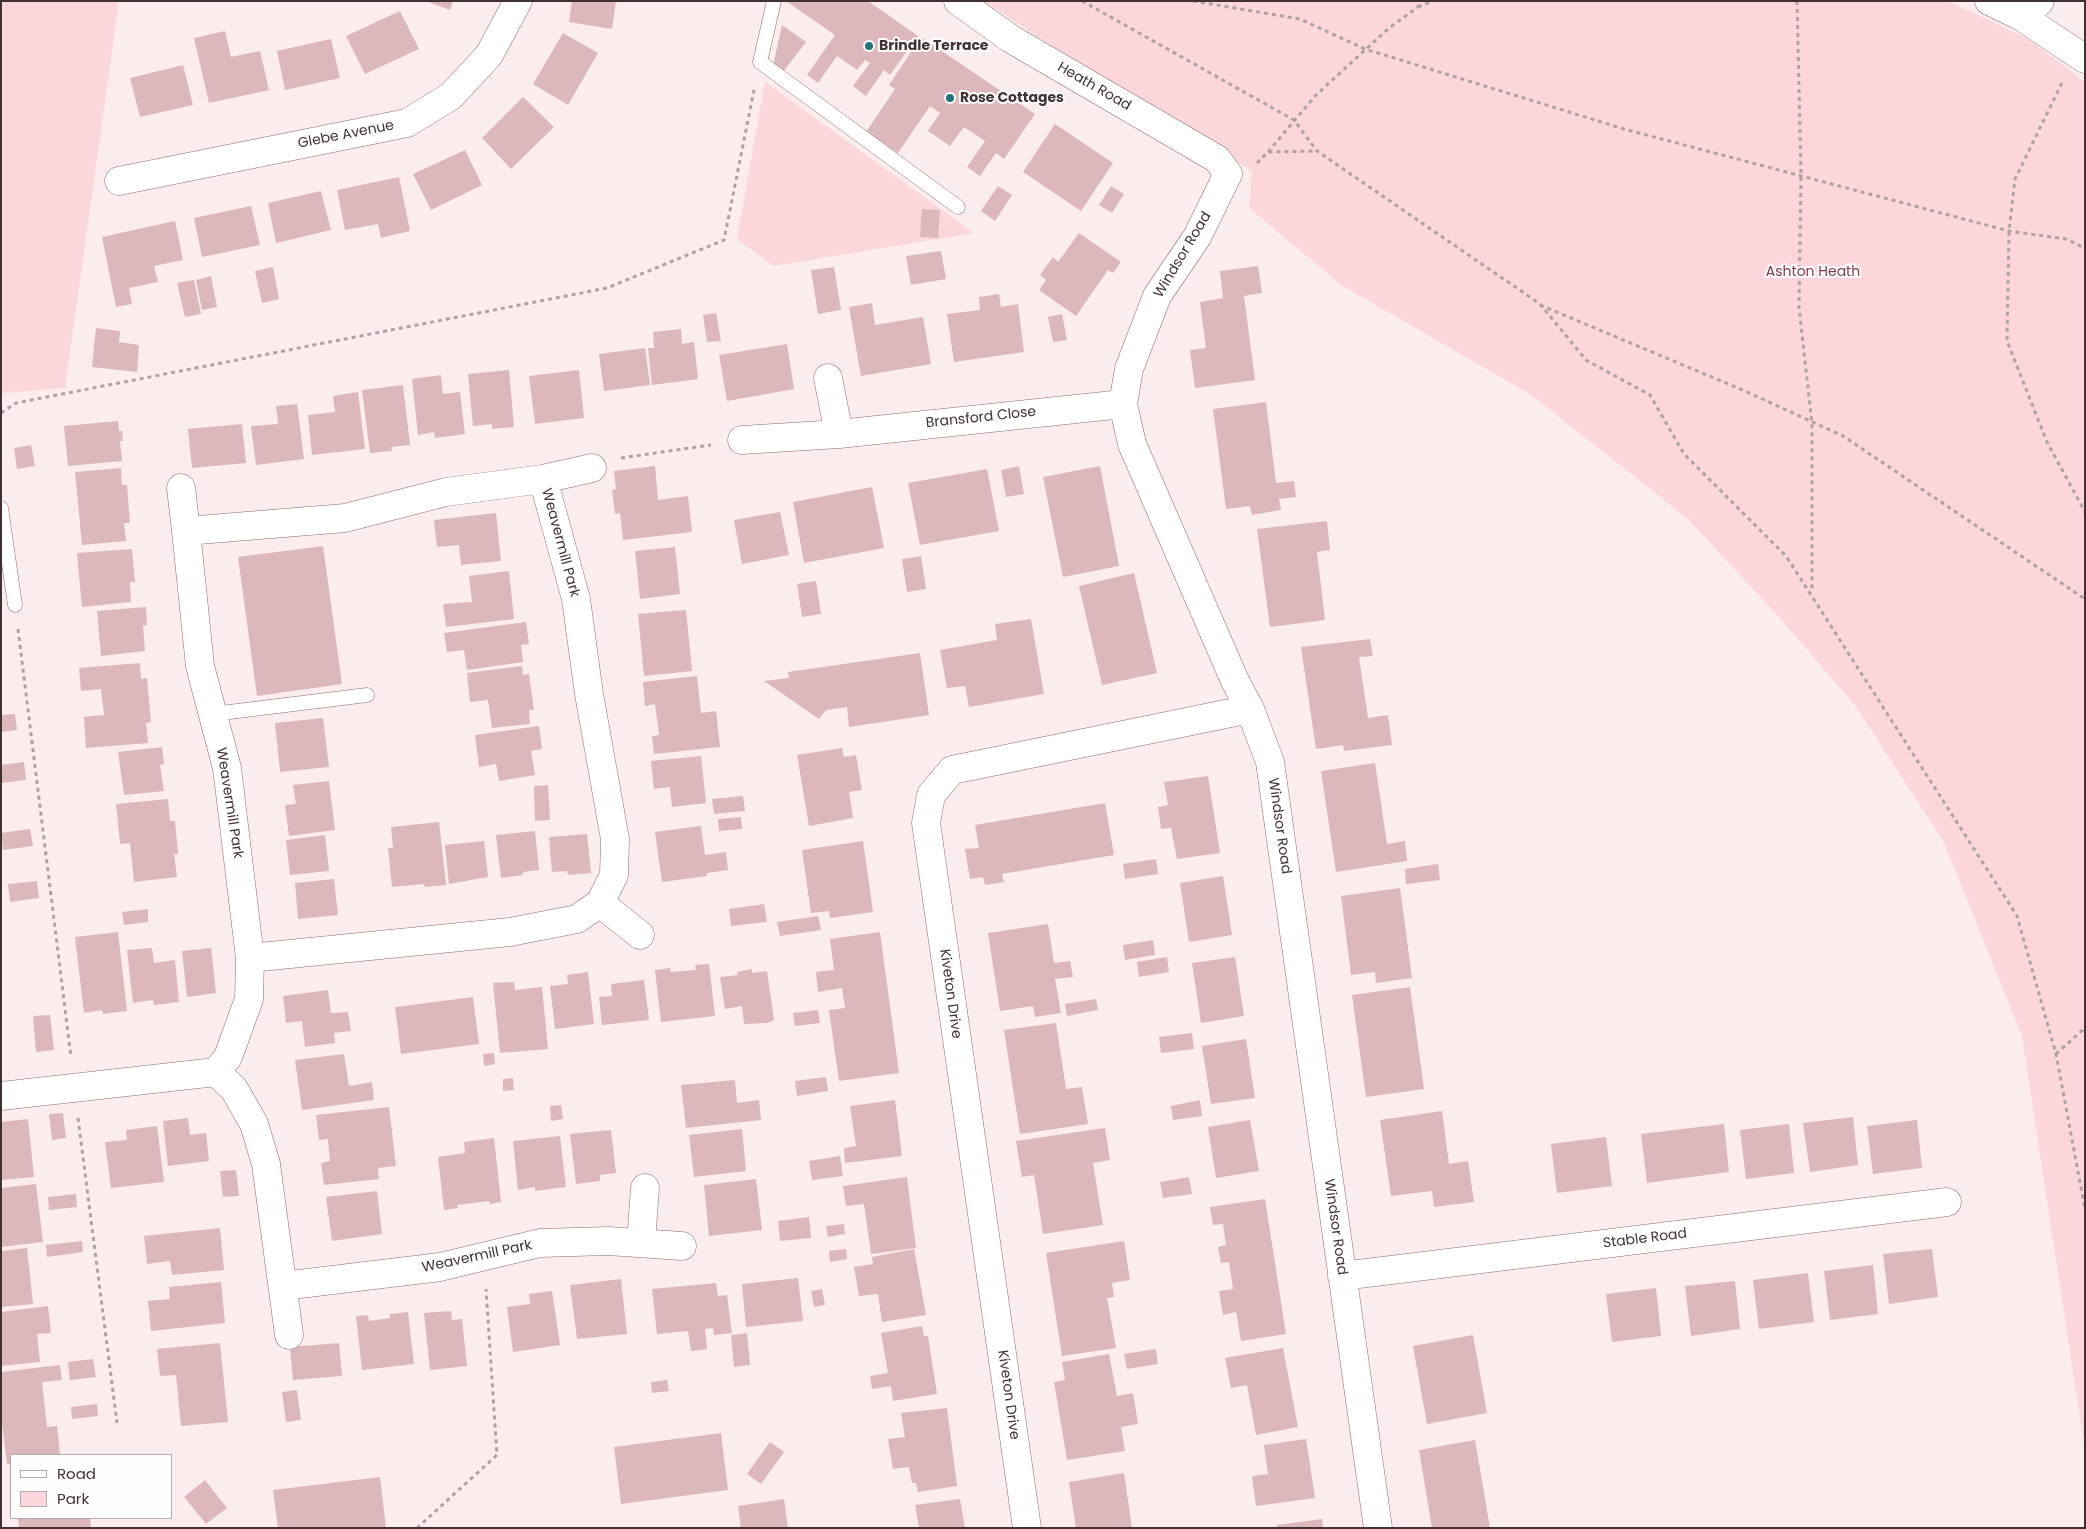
<!DOCTYPE html>
<style>
body{margin:0}
#map{position:relative;width:2086px;height:1529px;overflow:hidden;background:#fbecee;font-family:Poppins,sans-serif}
canvas{display:block}
.frame{position:absolute;inset:0;border:2px solid #403234;pointer-events:none}
.legend{position:absolute;left:10px;top:1454px;width:162px;height:65px;box-sizing:border-box;background:#fefefe;border:1px solid #b2acad;margin:0;padding:6px 9px;list-style:none;font-size:15px;color:#403234}
.legend li{display:flex;align-items:center;gap:10px;height:25px}
.legend b{width:25px;border:1px solid #b2acad}
</style>
<div id="map">
<canvas width="2086" height="1529"></canvas>
<div class="frame"></div>
<ul class="legend">
<li><b style="height:6px;background:#fff"></b>Road</li>
<li><b style="height:14px;background:#fbd6da"></b>Park</li>
</ul>
</div>
<script>
const ctx = document.querySelector('canvas').getContext('2d');
ctx.lineJoin = 'round';
function fill(path, color) { ctx.fillStyle = color; ctx.fill(path, 'evenodd'); }
function stroke(path, color, width, dash) { ctx.strokeStyle = color; ctx.lineWidth = width; ctx.lineCap = dash ? 'butt' : 'round'; ctx.setLineDash(dash || []); ctx.stroke(path); }
function label(font, color, halo, rows, align = 'center') {
  ctx.font = font + ' Poppins,sans-serif'; ctx.lineWidth = 4; ctx.setLineDash([]); ctx.textBaseline = 'middle'; ctx.strokeStyle = halo; ctx.fillStyle = color; for (const [text, x, y, turn = 0] of rows) {
    ctx.save(); ctx.translate(x, y); ctx.rotate((+turn || 0) * Math.PI / 180); ctx.textAlign = isNaN(turn) ? turn : align; if (halo) ctx.strokeText(text, 0, 0); ctx.fillText(text, 0, 0); ctx.restore();
  }
}
const green = new Path2D(`
 M1,1H119L65,388L1,393Z
 M984,1H1948L2030,40L2085,82V1450L2022,1036L1943,840L1854,704L1780,618L1687,518L1530,394L1343,286L1249,208L1252,171L1079,64Z
 M765,82L974,233L774,266L737,239Z`);
const building = new Path2D(`
 M426,1H453L450,10Z
 M572,1H616L612,29L569,22Z
 M786,1H868L918,36L890,75L884,70L866,96L853,86L870,63L865,60L857,70L837,56L818,83L807,75L835,35Z
 M400,11L419,49L365,74L346,36Z
 M782,25L806,42L783,72L773,66Z
 M225,31L231,57L260,51L269,90L209,103L194,38Z
 M563,33L598,53L568,105L533,84Z
 M921,37L1035,114L1004,159L996,153L980,176L967,167L985,141L964,127L950,146L928,131L940,113L930,106L898,153L866,132L895,89L889,85Z
 M331,39L340,78L285,90L277,51Z
 M183,65L193,105L140,117L130,78Z
 M523,97L554,127L511,169L482,138Z
 M1055,124L1113,163L1081,211L1023,172Z
 M465,150L482,185L431,210L413,174Z
 M399,177L410,231L381,238L378,224L345,230L337,190Z
 M998,186L1012,195L995,221L981,211Z
 M1111,186L1124,194L1112,213L1099,205Z
 M321,191L331,230L276,243L268,203Z
 M251,206L260,245L202,257L194,218Z
 M922,209L940,210L938,238L920,237Z
 M175,221L183,260L154,266L158,282L129,288L132,304L116,307L102,237Z
 M1079,233L1121,262L1113,273L1108,270L1076,316L1039,290L1046,280L1040,275L1053,257L1058,262Z
 M941,251L946,279L911,285L906,256Z
 M1258,266L1262,293L1244,296L1255,380L1195,388L1190,350L1206,348L1200,302L1223,298L1220,271Z
 M273,267L279,299L262,303L255,271Z
 M834,267L841,310L818,314L811,270Z
 M211,276L217,307L202,310L196,280Z
 M194,280L201,314L185,317L177,283Z
 M999,294L1001,307L1018,304L1024,352L954,362L947,314L980,310L979,297Z
 M872,303L875,325L923,317L931,364L861,376L849,307Z
 M716,313L721,341L707,342L703,315Z
 M1062,314L1067,340L1053,342L1048,317Z
 M96,328L120,331L119,342L139,345L137,372L92,367Z
 M681,329L682,344L694,342L698,379L652,385L648,348H654L653,332Z
 M787,344L794,389L727,401L719,355Z
 M645,348L650,385L604,391L599,354Z
 M509,370L514,427L492,429V424L473,426L468,374Z
 M579,370L584,418L535,424L529,376Z
 M441,375L443,394L460,392L465,434L435,438L434,432L418,435L412,379Z
 M403,385L410,445L391,447L392,451L370,453L362,390Z
 M358,392L365,449L312,455L308,415L335,412L333,396Z
 M1266,402L1276,483L1294,481L1296,497L1279,499L1281,510L1252,515L1250,506L1226,509L1213,409Z
 M297,404L304,459L256,465L251,426L278,424L276,406Z
 M118,421L119,431H122L123,441H120L122,461L68,466L64,426Z
 M242,424L246,463L192,468L188,429Z
 M31,445L35,466L17,469L14,448Z
 M655,466L658,500L688,496L692,532L623,540L620,513L615,514L612,490L616,489L614,471Z
 M1019,466L1024,494L1006,497L1001,470Z
 M1100,466L1119,566L1063,577L1043,477Z
 M121,468L122,485H127L130,523H124L126,541L82,545L75,472Z
 M987,469L999,531L920,545L908,483Z
 M872,487L884,548L804,563L793,502Z
 M780,512L789,555L742,564L734,520Z
 M496,513L501,561L461,565L459,545L437,547L434,520Z
 M1327,521L1330,550L1317,552L1325,620L1270,627L1257,529Z
 M323,546L342,684L257,696L238,557Z
 M675,547L680,594L640,599L635,551Z
 M132,549L135,582H130L131,602L82,607L77,553Z
 M921,556L926,589L907,592L902,559Z
 M509,571L514,619L446,627L443,604L472,602L469,576Z
 M1134,573L1157,673L1102,685L1079,586Z
 M816,581L821,614L802,617L797,584Z
 M146,607L147,625L143,626L145,651L101,656L97,611Z
 M686,610L692,671L644,676L638,614Z
 M1031,619L1044,694L969,707L965,686L947,688L940,650L997,640L995,624Z
 M526,622L529,644L521,645L523,662L467,670L464,650L447,652L444,633Z
 M1370,639L1373,656L1359,657L1368,718L1388,715L1392,745L1344,751L1343,745L1316,749L1301,647Z
 M920,653L929,715L849,727L847,707L826,710L819,719L764,681L789,678L788,672Z
 M140,663L141,679L147,678L151,722L146,723L148,743L86,748L84,717L104,715L101,689L81,691L79,668Z
 M522,666L523,675L529,674L534,710H529L530,724L492,728L488,700L470,702L467,673Z
 M697,676L701,713L716,711L720,747L654,754L652,736L659,735L655,704L645,706L643,682Z
 M15,714L17,730L1,732V715Z
 M323,718L329,767L280,772L275,723Z
 M539,726L542,749L531,751L535,775L499,781L496,764L479,767L475,735Z
 M162,747L164,764L160,765L164,791L124,795L118,752Z
 M842,748L844,757L856,755L862,790L849,792L853,818L809,826L797,755Z
 M701,756L706,803L672,807L670,787L654,789L651,761Z
 M24,762L26,780L1,783V765Z
 M1375,763L1387,844L1405,841L1407,861L1336,872L1321,771Z
 M1208,776L1220,853L1177,859L1171,828L1161,829L1158,807L1168,805L1164,782Z
 M329,781L335,830L289,836L285,805L296,804L293,785Z
 M548,785L550,820L535,821L534,786Z
 M743,796L745,811L714,814L712,799Z
 M168,799L170,821H175L178,854H174L177,877L134,882L130,843L120,844L116,804Z
 M1105,803L1114,855L1002,874L1004,882L985,885L983,877L970,879L965,849L979,848L975,825Z
 M741,817L742,829L719,831L718,819Z
 M439,822L446,885L425,887L424,884L392,887L388,848H393L391,827Z
 M701,826L705,855L726,852L728,870L707,873V876L662,882L655,832Z
 M30,829L33,846L3,850L1,833Z
 M535,831L539,870L523,872V875L501,878L496,835Z
 M587,834L591,873L568,875L567,871L552,872L549,837Z
 M325,835L329,871L290,875L286,840Z
 M484,841L488,877L449,884L445,845Z
 M863,841L873,912L830,918L829,911L811,913L802,850Z
 M1156,859L1158,874L1125,879L1123,864Z
 M1438,864L1440,880L1406,884L1405,869Z
 M1223,876L1232,935L1189,942L1180,883Z
 M334,879L338,915L298,919L295,883Z
 M37,881L39,898L10,902L8,884Z
 M1400,888L1412,978L1376,983L1375,972L1351,975L1341,896Z
 M764,904L767,922L731,926L729,909Z
 M148,909V922L124,925L122,912Z
 M818,916L821,930L780,936L777,922Z
 M1048,924L1054,963L1070,961L1073,977L1055,979L1061,1013L1035,1017L1033,1006L1000,1011L988,933Z
 M118,932L127,1011L103,1014L102,1010L84,1013L75,937Z
 M880,932L899,1073L839,1081L829,1010L845,1008L842,988L818,992L816,972L834,970L830,939Z
 M1153,940L1155,955L1125,960L1123,945Z
 M152,948L154,963L175,960L179,1002L154,1005L153,1000L133,1003L127,950Z
 M211,948L216,993L187,997L182,951Z
 M1167,957L1169,972L1139,977L1137,962Z
 M1235,957L1244,1016L1201,1023L1192,963Z
 M709,964L715,1016L661,1022L655,970L670,968L671,972L696,970L695,965Z
 M752,969V973L767,971L774,1020L767,1023L744,1024L742,1006L725,1009L720,977L738,975L737,972Z
 M588,972L594,1024L555,1029L550,986L568,984L567,975Z
 M644,980L649,1020L602,1025L599,997L612,996L611,984Z
 M514,982L515,990L542,987L548,1049L500,1053L493,983Z
 M1410,987L1424,1089L1366,1097L1352,995Z
 M328,990L331,1013L348,1012L351,1031L334,1033L335,1043L305,1047L302,1021L286,1023L283,996Z
 M473,997L479,1044L401,1054L395,1007Z
 M1096,999L1098,1010L1067,1016L1065,1004Z
 M818,1010L820,1023L795,1026L793,1013Z
 M50,1015L54,1050L36,1052L33,1016Z
 M1056,1023L1066,1089L1082,1087L1088,1124L1020,1134L1004,1030Z
 M1192,1033L1194,1049L1161,1053L1159,1037Z
 M1246,1039L1255,1098L1211,1104L1202,1046Z
 M494,1053L495,1064L484,1066L483,1054Z
 M344,1054L349,1086L372,1082L374,1100L302,1110L295,1060Z
 M826,1077L828,1091L797,1096L795,1081Z
 M513,1078L514,1090L503,1091V1079Z
 M735,1080L737,1103L759,1100L761,1120L686,1128L681,1085Z
 M895,1100L902,1156L845,1163L844,1148L856,1146L850,1106Z
 M1200,1100L1202,1116L1173,1120L1171,1106Z
 M561,1105L563,1119L551,1121L550,1106Z
 M389,1107L396,1166L378,1168L379,1179L324,1185L321,1163L330,1161L328,1139L319,1140L316,1115Z
 M1442,1111L1449,1164L1468,1161L1474,1202L1434,1207L1432,1191L1391,1196L1380,1120Z
 M63,1113L66,1138L52,1140L49,1114Z
 M1853,1117L1858,1165L1810,1172L1803,1123Z
 M188,1118L190,1135L206,1133L209,1161L168,1166L163,1121Z
 M28,1119L34,1177L1,1180V1122Z
 M1250,1120L1259,1171L1216,1178L1208,1127Z
 M1917,1120L1922,1168L1873,1174L1867,1126Z
 M1724,1124L1729,1172L1647,1183L1641,1134Z
 M1789,1124L1794,1173L1746,1179L1740,1130Z
 M157,1126L164,1182L111,1188L105,1142L127,1140L126,1130Z
 M1105,1128L1110,1160L1093,1163L1103,1225L1043,1234L1034,1175L1022,1177L1016,1141Z
 M742,1129L746,1171L694,1177L689,1135Z
 M611,1130L616,1173L600,1175V1181L576,1184L570,1134Z
 M560,1136L566,1187L535,1191V1187L518,1190L513,1141Z
 M1606,1137L1612,1186L1557,1193L1551,1144Z
 M494,1138L501,1202L490,1204L489,1201L457,1205L458,1208L444,1210L438,1157L465,1153L464,1142Z
 M840,1156L843,1176L812,1180L809,1161Z
 M236,1170L239,1196L223,1197L220,1171Z
 M907,1177L916,1248L871,1254L864,1204L846,1206L843,1186Z
 M1189,1177L1192,1194L1163,1198L1160,1182Z
 M756,1179L762,1230L709,1236L704,1185Z
 M36,1184L43,1242L1,1247V1188Z
 M377,1191L382,1234L332,1241L326,1197Z
 M76,1194L77,1207L49,1210L48,1197Z
 M1265,1199L1286,1334L1241,1341L1236,1312L1223,1315L1219,1291L1233,1289L1229,1262L1221,1263L1218,1247L1226,1245L1223,1224L1213,1225L1210,1207Z
 M809,1217L811,1238L780,1241L778,1221Z
 M844,1224L845,1234L828,1237L826,1226Z
 M220,1228L224,1270L172,1275L170,1261L147,1264L144,1236Z
 M82,1241L83,1252L47,1257L46,1245Z
 M1124,1241L1130,1280L1112,1283L1114,1297L1107,1298L1116,1348L1062,1356L1046,1253Z
 M27,1248L33,1304L1,1307V1251Z
 M846,1249L847,1259L830,1262L829,1251Z
 M914,1249L926,1315L882,1322L878,1294L859,1296L854,1267L873,1264L872,1257Z
 M1932,1249L1938,1297L1889,1304L1883,1254Z
 M1873,1265L1878,1314L1830,1320L1824,1271Z
 M1808,1273L1814,1322L1759,1329L1753,1280Z
 M798,1278L803,1321L746,1327L742,1284Z
 M621,1279L627,1334L577,1339L570,1285Z
 M1735,1281L1740,1329L1691,1336L1685,1286Z
 M221,1282L225,1323L151,1331L148,1301L170,1299L169,1287Z
 M716,1283L718,1296L727,1295L732,1333L714,1335L713,1328L705,1329L707,1349L691,1351L688,1331L657,1334L652,1289Z
 M1656,1288L1661,1336L1612,1342L1606,1294Z
 M822,1289L825,1305L814,1307L811,1291Z
 M552,1291L560,1345L513,1352L507,1307L530,1304L529,1294Z
 M48,1306L51,1333L37,1334L40,1362L1,1366V1312Z
 M451,1311L452,1320L462,1319L467,1366L430,1370L424,1313Z
 M408,1312L414,1364L362,1370L356,1316L368,1315L369,1321L390,1318V1314Z
 M922,1326L924,1336H928L937,1394L893,1401L891,1386L872,1389L870,1376L888,1373L881,1333Z
 M747,1333L750,1365L734,1367L731,1335Z
 M1473,1335L1487,1413L1427,1424L1413,1346Z
 M220,1343L228,1422L181,1426L176,1375L160,1376L157,1349Z
 M339,1343L342,1376L293,1380L290,1347Z
 M1283,1348L1298,1427L1256,1435L1247,1385L1231,1388L1225,1358Z
 M1156,1349L1158,1364L1127,1369L1124,1354Z
 M1109,1354L1117,1396L1133,1393L1138,1424L1121,1427L1125,1451L1067,1460L1054,1382L1065,1380L1062,1362Z
 M93,1359L96,1377L70,1380L68,1362Z
 M60,1365L62,1380L42,1382L47,1427L57,1426L60,1455H11V1464H7L1,1415V1372Z
 M667,1380L669,1391L652,1393L651,1382Z
 M297,1390L301,1420L286,1422L282,1392Z
 M97,1404L98,1416L72,1419L71,1407Z
 M947,1408L957,1486L918,1492L916,1483H912L909,1467L893,1469L888,1439L905,1437L901,1413Z
 M721,1433L728,1490L621,1504L614,1447Z
 M1306,1439L1315,1498L1256,1506L1252,1476L1268,1474L1264,1445Z
 M1475,1440L1490,1528H1432L1419,1450Z
 M770,1442L784,1452L761,1484L747,1474Z
 M1124,1473L1132,1528H1076L1069,1482Z
 M380,1477L386,1528H278L273,1490Z
 M205,1480L227,1508L206,1524L184,1497Z
 M784,1499L788,1528H741L738,1506Z
 M960,1499L965,1528H919L915,1505Z
 M18,1518H90L91,1528H19Z
 M1322,1519L1323,1528H1277V1525Z`);
const path = new Path2D(`
 M1082,1L1294,120L1317,151L1540,304L1586,360L1650,395L1684,454L1786,556L2017,916L2056,1054L2085,1209
 M1193,1L1300,19L1365,49L1624,129L2009,231L2066,239L2085,248
 M1797,1L1801,174L1799,307L1812,424V592
 M1418,7L1432,1
 M2062,83L2015,179L2009,231L2007,341L2047,442L2085,512
 M1268,152L1316,95L1389,28L1418,7L1420,1
 M1257,163L1268,152L1316,151
 M1540,305L1745,391L1843,436L2085,599
 M1,413L16,403L607,288L724,240L754,90
 M621,458L711,445
 M18,629L71,1057
 M2056,1054L2085,1028
 M78,1118L117,1423
 M417,1528L497,1455L486,1289`);
const lane = new Path2D(`
 M774,1L760,62L958,207
 M1,508L15,605
 M213,714L367,695`);
const street = new Path2D(`
 M958,1L1011,39L1217,159L1228,174L1197,237L1157,296L1129,369L1123,404L1132,444L1235,681L1250,709L1270,762L1378,1528
 M1989,1L2022,17L2085,59
 M2022,17L2040,1
 M119,181L407,123L451,96L489,55L518,1
 M828,378L839,434
 M742,440L839,434L1123,404
 M543,479L592,468
 M181,488L186,531
 M600,903L640,935
 M216,1072L234,1089L254,1124L266,1164L289,1335
 M1,1096L216,1072L228,1057L249,999L250,958L227,768L200,666L186,531L345,518L446,492L543,479L576,599L589,694L615,839L614,875L600,903L577,919L510,932L250,958
 M641,1242L645,1188
 M1342,1276L1947,1202
 M283,1286L440,1267L540,1243L608,1241L682,1246
 M1027,1528L926,823L931,795L952,770L1250,709`);
const markers = [
 [869,46,5,"#277179"],
 [950,98,5,"#277179"]
];
const poiNames = [
 ["Brindle Terrace",879,46],
 ["Rose Cottages",960,98]
];
const streetNames = [
 ["Heath Road",1094,87,30],
 ["Glebe Avenue",346,135,-11],
 ["Windsor Road",1183,255,-59],
 ["Bransford Close",981,418,-6],
 ["Weavermill Park",560,543,75],
 ["Weavermill Park",229,803,81],
 ["Windsor Road",1279,826,82],
 ["Kiveton Drive",950,994,82],
 ["Windsor Road",1335,1227,82],
 ["Stable Road",1645,1239,-7],
 ["Weavermill Park",477,1257,-12],
 ["Kiveton Drive",1008,1395,82]
];
const parkNames = [
 ["Ashton Heath",1813,272]
];
fill(green, '#fbd6da');
fill(building, '#dcb8bc');
stroke(lane, '#8b6b6f', 15);
stroke(street, '#8b6b6f', 29);
stroke(path, '#b0a1a3', 3, [4, 4]);
stroke(lane, '#fff', 14);
stroke(street, '#fff', 28);
for (const [x, y, r, color] of markers) { const dot = new Path2D(); dot.arc(x, y, r, 0, 2 * Math.PI); ctx.fillStyle = color; ctx.fill(dot); stroke(dot, '#fefefe', 2); }
label('bold 14px', '#403234', '#fefefe', poiNames, 'left');
label('14px', '#403234', '#fefefe', streetNames);
label('14px', '#863948', '#fefefe', parkNames);
</script>
